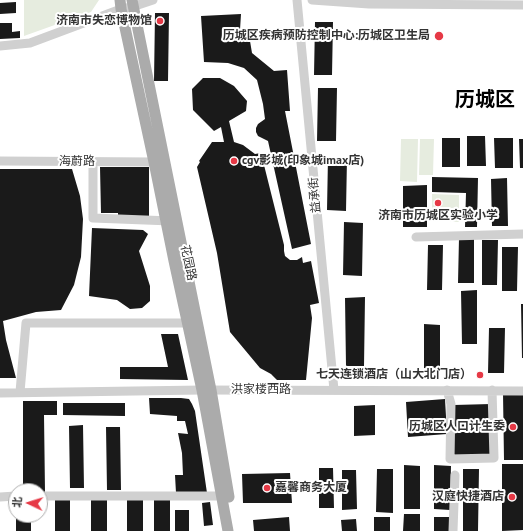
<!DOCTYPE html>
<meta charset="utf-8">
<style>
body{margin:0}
#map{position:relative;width:523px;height:531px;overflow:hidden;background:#fff;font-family:"PT Sans","Noto Sans SC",sans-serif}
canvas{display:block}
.north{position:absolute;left:8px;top:483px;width:40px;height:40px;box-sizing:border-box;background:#fff;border:1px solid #adadad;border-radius:50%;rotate:274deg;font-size:11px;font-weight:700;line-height:16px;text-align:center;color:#333}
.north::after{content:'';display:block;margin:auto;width:14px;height:18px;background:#e63946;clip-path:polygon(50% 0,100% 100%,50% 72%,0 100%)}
</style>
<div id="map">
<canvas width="523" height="531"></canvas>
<div class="north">北</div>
</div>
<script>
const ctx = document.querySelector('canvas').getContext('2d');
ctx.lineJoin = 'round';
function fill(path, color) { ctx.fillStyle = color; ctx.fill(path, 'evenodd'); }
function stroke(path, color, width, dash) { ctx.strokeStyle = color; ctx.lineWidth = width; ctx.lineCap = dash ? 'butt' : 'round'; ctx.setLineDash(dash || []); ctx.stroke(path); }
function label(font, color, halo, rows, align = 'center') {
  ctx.font = font + ' "PT Sans","Noto Sans SC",sans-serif'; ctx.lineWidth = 4; ctx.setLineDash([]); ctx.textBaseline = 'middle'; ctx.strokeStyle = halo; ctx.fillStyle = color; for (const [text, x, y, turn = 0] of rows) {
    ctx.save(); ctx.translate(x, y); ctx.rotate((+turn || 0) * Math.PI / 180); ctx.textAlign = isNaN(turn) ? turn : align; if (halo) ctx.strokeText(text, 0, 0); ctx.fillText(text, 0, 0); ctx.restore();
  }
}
const green = new Path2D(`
 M24,0H99L91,12L24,36Z
 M401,139H418L417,182L400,181Z
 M420,139H434L433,175H419Z
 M432,194L459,195V222L432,221Z`);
const building = new Path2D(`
 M16,2V13L0,14V3Z
 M155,13H169L168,81H154Z
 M241,14L240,30L248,29L252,53L274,71L287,70L290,111H285L311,244L292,249L268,141L258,136L256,132V128L258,124L265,119L263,104L257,80L244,68L228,63L204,62L201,16Z
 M315,22H333L332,75H314Z
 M0,23H12V32L20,31V38L0,39Z
 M203,78H220L234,86L247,101L246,111L229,121L234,142L243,145L255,154L261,153L284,245V251L285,256L290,260H297L302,257L303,263L311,261L319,303L310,305L312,318L306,380H277L271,374L260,368L230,332L217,253L197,167L200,162L199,161L212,142H224L221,127L214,131L193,110L192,89Z
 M318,88H337L336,141H317Z
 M467,136H485L486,166H467Z
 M442,138H460V167H442Z
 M494,138H513V168H495Z
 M519,139H523V168H520Z
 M328,157L347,158L346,211L327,210Z
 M100,167H149V218H118V213H101Z
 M0,169H72L80,196L83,219L81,257L74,285L61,310L36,312L3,321L6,340L16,378H0Z
 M432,177L478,178L477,227H465L466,193L432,192Z
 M507,178L508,226H492L491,179Z
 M427,185V227H403V186Z
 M344,222L363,223L362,276L343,275Z
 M92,228L143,230L148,234L139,251L150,286V301L142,308L130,309L117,300L89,296Z
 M459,238H474V283H458Z
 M482,240H498L497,285H482Z
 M428,245H443L442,290H427Z
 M502,247H518L517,291H502Z
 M477,290V344H462L461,291Z
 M365,297L364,366H346L345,298Z
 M521,304H523V358H522Z
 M424,324L440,325V370L424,368Z
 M489,328H505L504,373H488Z
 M161,334H178L188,380L120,379V367H168Z
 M503,393H523V460H504Z
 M149,398H181L189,399L192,404L195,411L207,493H176L175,475H183L182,453L178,433L188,434L185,421H177V416L150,414Z
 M445,399L447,434L408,437L406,402Z
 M23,401H57V415H44L45,492L23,491Z
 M63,403H125V416L63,415Z
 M491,404V456H453L454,405Z
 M375,405V435L354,436V406Z
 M83,425L84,488H70L69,426Z
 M106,427H120L121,490H107Z
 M502,464H523V530L502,531Z
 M404,465L420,466V509H404Z
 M434,465L451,466L450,510L434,509Z
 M319,468H333L334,508H319Z
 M377,469H393V513L376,512Z
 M463,469H479L478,531H463Z
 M342,470H356L357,509L342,510Z
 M290,473L292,503H243L242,474Z
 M127,497H143V531H127Z
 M91,498H107V531H91Z
 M154,498H170V531H154Z
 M55,499H70V531H55Z
 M210,502L213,525L204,526L202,503Z
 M175,510H189V531H175Z
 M404,514H420V531H403Z
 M16,515H31V531H16Z
 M289,517L290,531H254L253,520Z
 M374,517H390V531H374Z
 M434,517H450V531H434Z
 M356,519L357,531H342L341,520Z`);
const minor = new Path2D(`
 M297,0L334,390
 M312,0L369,4L523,5
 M0,46L30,43L121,9L132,7L153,0
 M0,161L154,162
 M93,162V218L171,221
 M416,237L523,234
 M447,390L451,404L450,459L494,458L492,390
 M20,392L26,323H187
 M0,393L202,390L523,391
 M40,496H227
 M0,497L16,496
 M453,531L455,475`);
const major = new Path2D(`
 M120,0L121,9L154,162L174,261L202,390L228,531
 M132,0L211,390L229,497`);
const markers = [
 [160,21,4,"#e63946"],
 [439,36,5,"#e63946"],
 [234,161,4,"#e63946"],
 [438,203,4,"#e63946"],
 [480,375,4,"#e63946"],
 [513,427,4,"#e63946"],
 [267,488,4,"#e63946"],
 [512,497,4,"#e63946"]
];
const poiNames = [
 ["济南市失恋博物馆",152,21],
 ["历城区疾病预防控制中心:历城区卫生局",430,36],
 ["cgv影城(印象城imax店)",242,161,"left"],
 ["济南市历城区实验小学",438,216,"center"],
 ["七天连锁酒店（山大北门店）",472,375],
 ["历城区人口计生委",505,427],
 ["嘉馨商务大厦",275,488,"left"],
 ["汉庭快捷酒店",504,497]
];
const streetNames = [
 ["海蔚路",77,162],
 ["益承街",315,195,-95],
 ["花园路",188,263,78],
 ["洪家楼西路",261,390]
];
const townNames = [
 ["历城区",485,100]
];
fill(green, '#e6ecdf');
fill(building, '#1a1a1a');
stroke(minor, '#d0d0d0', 9);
stroke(major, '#ababab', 11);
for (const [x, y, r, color] of markers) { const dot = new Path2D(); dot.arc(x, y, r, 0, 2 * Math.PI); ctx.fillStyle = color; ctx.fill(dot); stroke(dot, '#fff', 1.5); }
label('bold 12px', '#333', '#fff', poiNames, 'right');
label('12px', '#333', '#fff', streetNames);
label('bold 20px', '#000', '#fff', townNames);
</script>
